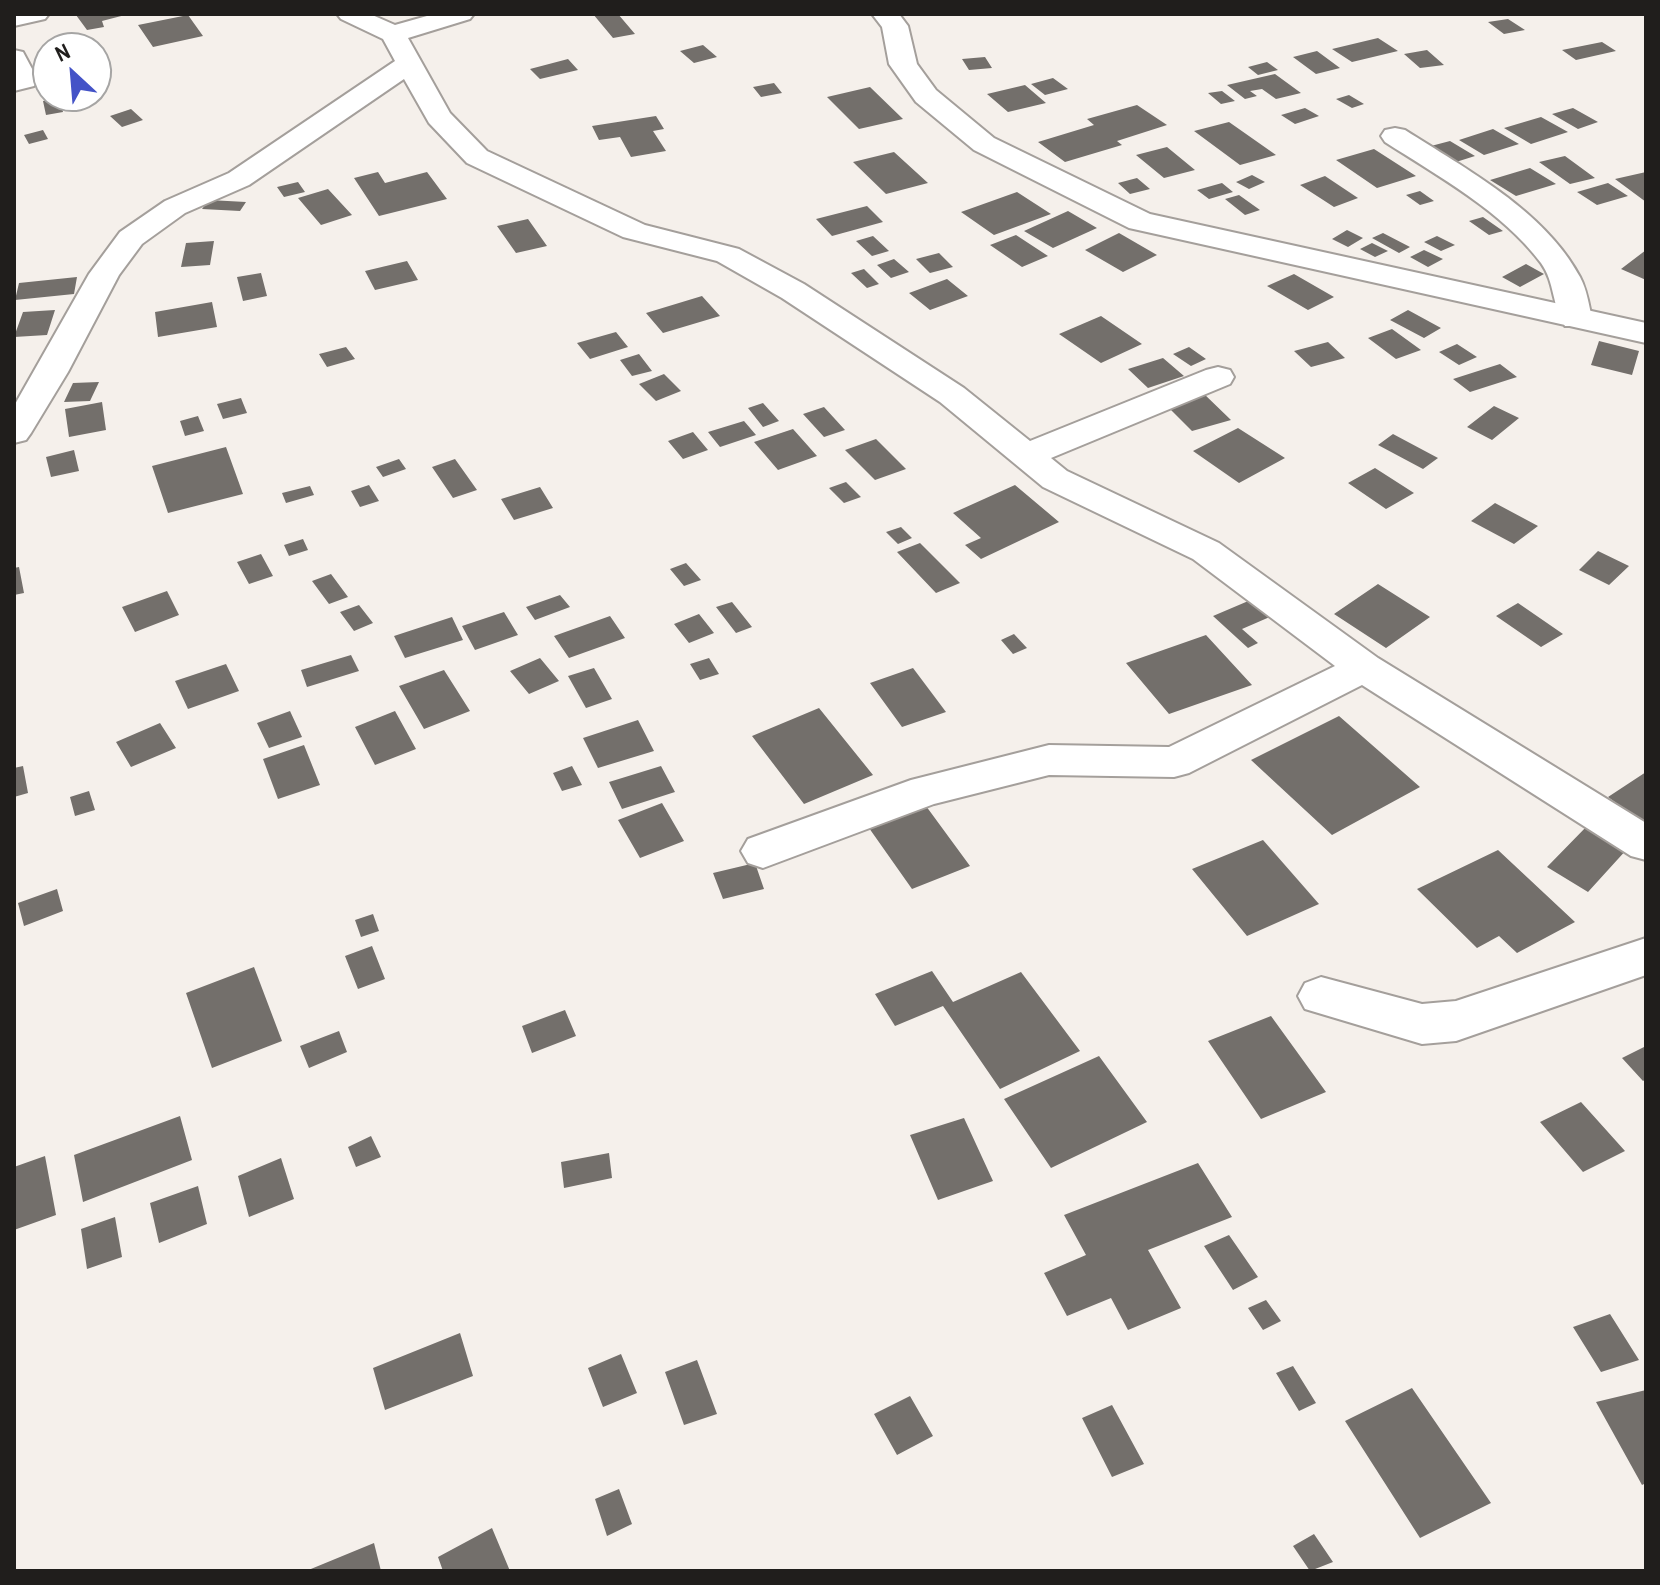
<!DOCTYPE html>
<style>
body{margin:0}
#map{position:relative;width:1660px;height:1585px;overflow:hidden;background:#f5f0eb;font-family:"Archivo Narrow",sans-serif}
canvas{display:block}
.frame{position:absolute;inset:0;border:16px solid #201e1c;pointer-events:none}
.north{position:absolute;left:32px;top:32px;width:80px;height:80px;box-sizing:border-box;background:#fff;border:2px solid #a6a5a4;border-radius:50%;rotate:334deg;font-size:22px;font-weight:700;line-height:32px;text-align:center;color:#201e1c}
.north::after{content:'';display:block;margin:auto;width:28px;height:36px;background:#4453c7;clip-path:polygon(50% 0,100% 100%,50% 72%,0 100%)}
</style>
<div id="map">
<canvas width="1660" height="1585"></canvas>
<div class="frame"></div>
<div class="north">N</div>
</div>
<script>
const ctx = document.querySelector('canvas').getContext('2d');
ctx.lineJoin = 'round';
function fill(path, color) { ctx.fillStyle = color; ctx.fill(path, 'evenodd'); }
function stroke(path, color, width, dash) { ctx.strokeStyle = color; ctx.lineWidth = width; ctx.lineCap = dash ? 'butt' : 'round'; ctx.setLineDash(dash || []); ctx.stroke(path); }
const building = new Path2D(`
 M129,14L102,21L104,27L87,30L76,15Z
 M593,14H618L635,34L613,38Z
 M188,15L203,36L153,47L138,25Z
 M1508,19L1525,30L1504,34L1488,22Z
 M1378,38L1398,51L1352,62L1332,49Z
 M1602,42L1616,51L1576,60L1562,50Z
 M703,45L717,57L694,63L680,51Z
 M1427,50L1444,65L1420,68L1404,54Z
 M1317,51L1340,68L1316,74L1293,57Z
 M985,57L992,68L969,70L962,59Z
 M568,59L578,70L540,79L530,69Z
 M1267,62L1278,70L1258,75L1248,67Z
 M1275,74L1301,93L1276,99L1262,89L1250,91L1257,96L1245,99L1227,85Z
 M1053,78L1068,89L1045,95L1031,84Z
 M774,83L782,93L761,97L753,87Z
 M1025,85L1046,103L1008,112L987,94Z
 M870,87L903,119L859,129L827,97Z
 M1222,91L1235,101L1221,104L1208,93Z
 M1349,95L1364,104L1352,108L1336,99Z
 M60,98L63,112L46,115L43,101Z
 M1137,105L1167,125L1117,141L1122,145L1065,162L1038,142L1094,125L1087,119Z
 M1305,108L1319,116L1295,124L1281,115Z
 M1573,108L1598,122L1578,129L1552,114Z
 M131,109L143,120L122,127L110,116Z
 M656,116L664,129L653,131L666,151L631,157L620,137L599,140L592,126Z
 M1541,117L1568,132L1531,144L1504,128Z
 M1229,122L1276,155L1240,165L1194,131Z
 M1493,129L1519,144L1484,155L1459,140Z
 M43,130L48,139L29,144L24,135Z
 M1450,141L1475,156L1456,162L1431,146Z
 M1167,147L1195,170L1164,178L1136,155Z
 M1374,149L1416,176L1377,188L1336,160Z
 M894,152L928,183L886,194L853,162Z
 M1565,156L1595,178L1570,184L1539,162Z
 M1530,168L1556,184L1516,196L1490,180Z
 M378,172L385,183L427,172L447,199L379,216L354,178Z
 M1646,172V202L1615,179Z
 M1252,175L1265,182L1249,189L1236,182Z
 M1325,176L1358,198L1334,207L1300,185Z
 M1137,178L1150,189L1130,194L1118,183Z
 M298,182L305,192L284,197L277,187Z
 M1222,183L1233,192L1209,199L1197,190Z
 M1608,183L1628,196L1597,205L1577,192Z
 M328,189L352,215L321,225L298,198Z
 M1420,191L1434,201L1420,205L1406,195Z
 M1017,192L1051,214L994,235L961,212Z
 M1239,195L1260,210L1245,215L1225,199Z
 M209,200L246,202L240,211L202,209Z
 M867,206L883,222L832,236L816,219Z
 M1068,211L1097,228L1053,248L1024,231Z
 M1483,217L1503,231L1489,235L1469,221Z
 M528,219L547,246L516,253L497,226Z
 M1347,230L1363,238L1348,247L1332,239Z
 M1119,233L1157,255L1123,272L1085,250Z
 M1383,233L1410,247L1399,253L1372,238Z
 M1016,235L1048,256L1022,267L990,245Z
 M873,236L889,251L872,256L856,241Z
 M1437,236L1455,245L1441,251L1424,242Z
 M214,241L210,265L181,267L186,243Z
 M1372,243L1388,251L1375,257L1360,249Z
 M1424,250L1443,259L1428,267L1410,257Z
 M1646,250V280L1621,269Z
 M939,253L953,267L930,273L916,259Z
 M894,259L909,272L891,278L877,265Z
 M407,261L418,280L375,290L365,271Z
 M1526,264L1544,274L1520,287L1502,277Z
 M864,269L879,284L867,288L851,273Z
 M261,273L267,296L243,301L237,277Z
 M1294,274L1334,297L1308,310L1267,286Z
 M77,277L74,294L15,300L19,283Z
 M947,279L968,296L930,310L909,293Z
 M702,296L720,316L663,333L646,313Z
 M212,302L217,327L158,337L155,312Z
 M55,310L47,335L14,337L23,312Z
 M1408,310L1441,328L1424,338L1390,320Z
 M1101,316L1142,344L1101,363L1059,334Z
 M1392,329L1421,350L1396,359L1368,338Z
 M616,332L628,347L590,359L577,343Z
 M1599,341L1639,351L1632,375L1591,365Z
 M1328,342L1345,358L1311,367L1294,351Z
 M1457,344L1477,357L1459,365L1439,352Z
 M346,347L355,359L327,367L319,354Z
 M1189,347L1206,359L1191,366L1173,354Z
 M639,354L652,371L632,376L620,360Z
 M1163,358L1184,376L1148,388L1128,369Z
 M1500,364L1517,377L1470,392L1453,379Z
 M664,374L681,391L656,401L639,384Z
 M99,382L90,401L64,402L73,383Z
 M1202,392L1231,420L1192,431L1164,403Z
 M241,398L247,413L223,419L217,404Z
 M102,402L106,430L69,437L65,409Z
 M763,403L779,421L763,427L748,408Z
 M1494,406L1519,418L1492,440L1467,427Z
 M824,407L845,430L824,437L803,414Z
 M198,416L204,431L185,436L180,421Z
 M744,421L756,435L720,447L708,432Z
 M1238,428L1285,458L1239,483L1193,451Z
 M793,429L817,456L778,470L754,442Z
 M693,432L708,450L683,459L668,441Z
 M1393,434L1438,458L1423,469L1378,445Z
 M876,439L906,469L875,480L845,450Z
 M226,447L243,494L168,513L152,466Z
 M74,450L79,471L51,477L46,457Z
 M399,459L406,469L383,477L376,467Z
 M455,459L477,490L453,498L432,467Z
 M1375,468L1414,493L1386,509L1348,483Z
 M846,482L861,497L844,503L829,488Z
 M369,485L379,501L360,507L351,491Z
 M1015,485L1059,522L981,559L965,545L981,538L953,513Z
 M310,486L314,495L286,503L282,493Z
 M540,487L553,508L514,520L501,499Z
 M1495,503L1538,526L1514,544L1471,521Z
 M901,527L912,538L898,544L886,532Z
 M303,539L308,550L289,556L284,545Z
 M920,543L960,583L936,593L897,552Z
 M1598,551L1629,566L1609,585L1579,570Z
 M261,554L273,576L249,584L237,562Z
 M686,563L701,580L684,586L670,569Z
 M19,567L24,593L14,595V568Z
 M331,574L348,597L329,604L312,581Z
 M1378,584L1430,617L1386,648L1334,614Z
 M167,591L179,615L135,632L122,607Z
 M560,595L570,607L535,620L526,607Z
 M1253,599L1272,616L1242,629L1258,643L1248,648L1213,616Z
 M732,602L752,627L736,633L716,607Z
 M1518,603L1563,634L1541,647L1496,616Z
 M359,605L373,623L354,631L340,612Z
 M504,612L518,635L475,650L462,626Z
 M699,614L714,633L689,643L674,624Z
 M610,616L625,638L569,658L554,636Z
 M452,617L463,640L405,658L394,636Z
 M1014,634L1027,648L1013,654L1001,640Z
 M1206,635L1252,685L1169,714L1126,663Z
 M351,655L359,671L307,687L301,670Z
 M540,658L559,681L529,694L510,671Z
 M709,658L719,674L700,680L690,664Z
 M226,664L239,691L188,709L175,681Z
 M594,668L612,699L586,708L568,676Z
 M913,668L946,712L902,727L870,683Z
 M444,670L470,711L424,729L399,686Z
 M819,708L873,775L804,804L752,736Z
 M290,711L302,737L269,748L257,723Z
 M395,711L416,749L375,765L355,727Z
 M1339,716L1420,787L1332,835L1251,760Z
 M638,720L654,751L598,768L583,738Z
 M160,723L176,748L131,767L116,742Z
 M304,745L320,785L278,799L263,759Z
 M23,766L28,793L14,797V768Z
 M572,766L582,785L562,791L553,773Z
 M661,766L675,792L622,809L609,782Z
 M1646,772V825L1608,797Z
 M89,791L95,810L75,816L70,797Z
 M662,803L684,841L640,858L618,820Z
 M926,806L970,866L912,889L869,828Z
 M1588,825L1628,848L1588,892L1547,867Z
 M1263,840L1319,904L1247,936L1192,869Z
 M1498,850L1575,922L1517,953L1499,936L1477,948L1417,889Z
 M755,863L764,889L723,899L713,873Z
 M57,889L63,911L24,926L18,903Z
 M373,914L379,931L361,937L355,920Z
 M372,946L385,979L358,989L345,956Z
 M254,967L282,1041L212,1068L186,993Z
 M932,971L953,1002L1021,972L1080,1051L1000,1089L943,1006L895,1026L875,994Z
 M565,1010L576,1036L532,1053L522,1026Z
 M1271,1016L1326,1092L1261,1119L1208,1041Z
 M339,1031L347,1052L309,1068L300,1046Z
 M1646,1046V1079L1643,1081L1622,1058Z
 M1099,1056L1147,1122L1051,1168L1004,1099Z
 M1581,1102L1625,1151L1583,1172L1540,1122Z
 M180,1116L192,1160L83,1202L74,1155Z
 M964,1118L993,1181L938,1200L910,1135Z
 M371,1136L381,1157L356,1167L348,1147Z
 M609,1153L612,1178L564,1188L561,1162Z
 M45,1156L56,1215L14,1230V1167Z
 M281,1158L294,1199L249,1217L238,1176Z
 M1198,1163L1232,1217L1148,1250L1181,1308L1128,1330L1111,1298L1067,1316L1044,1273L1086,1255L1064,1215Z
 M198,1186L207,1224L159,1243L150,1203Z
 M115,1217L122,1257L87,1269L81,1229Z
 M1229,1235L1258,1277L1233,1290L1204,1246Z
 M1266,1300L1281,1321L1263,1330L1248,1308Z
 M1610,1314L1639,1360L1601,1372L1573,1327Z
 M460,1333L473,1376L385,1410L373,1368Z
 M621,1354L637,1393L603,1407L588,1368Z
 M697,1360L717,1414L684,1425L665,1372Z
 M1293,1366L1316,1403L1299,1411L1276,1373Z
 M1412,1388L1491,1503L1420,1538L1345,1421Z
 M1646,1390V1483L1642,1485L1596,1402Z
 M910,1396L933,1436L897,1455L874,1414Z
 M1112,1405L1144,1464L1112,1477L1082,1418Z
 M619,1489L632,1524L607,1536L595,1499Z
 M492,1528L510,1571H443L438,1557Z
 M1314,1534L1333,1562L1310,1571L1293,1546Z
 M374,1543L381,1571H306Z`);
const minor = new Path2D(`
 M14,14H49L45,19L14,26Z
 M337,14H370L395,25L434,14H474L470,19L408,38L450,113L487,151L645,225L739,249L804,284L964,388L1030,441L1206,370L1218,367L1230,370L1234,377L1230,384L1051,458L1067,471L1219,543L1378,658L1646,823V860L1631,856L1362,685L1189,773L1174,777L1049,775L934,804L763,868L748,863L741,851L748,839L911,780L1049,745L1169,747L1335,666L1193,559L1043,487L940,402L782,298L717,261L623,237L467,163L429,123L404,79L249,185L185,213L142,244L119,275L68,372L31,433L26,440L14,443V406L89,274L120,232L165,201L229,173L395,61L383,39L341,19Z
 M14,50L23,52L38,80L34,86L14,91Z
 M1395,128L1405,130C1466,169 1545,211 1580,277C1587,290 1589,305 1592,319L1587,326H1565C1552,307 1555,282 1541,263C1502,211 1438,176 1385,142L1381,136L1385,130Z
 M1646,938V975L1456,1041L1422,1044L1305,1009L1298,996L1305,983L1321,977L1422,1004L1456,1001Z`);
const tertiary = new Path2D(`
 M872,14H899L908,26L917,64L936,90L994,138L1150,214L1646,323V343L1129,228L974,150L916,102L889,64L882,27Z`);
fill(building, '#736f6b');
stroke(minor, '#a49f9b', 4);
stroke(tertiary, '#a49f9b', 4);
fill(minor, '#fff');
fill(tertiary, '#fff');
</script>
